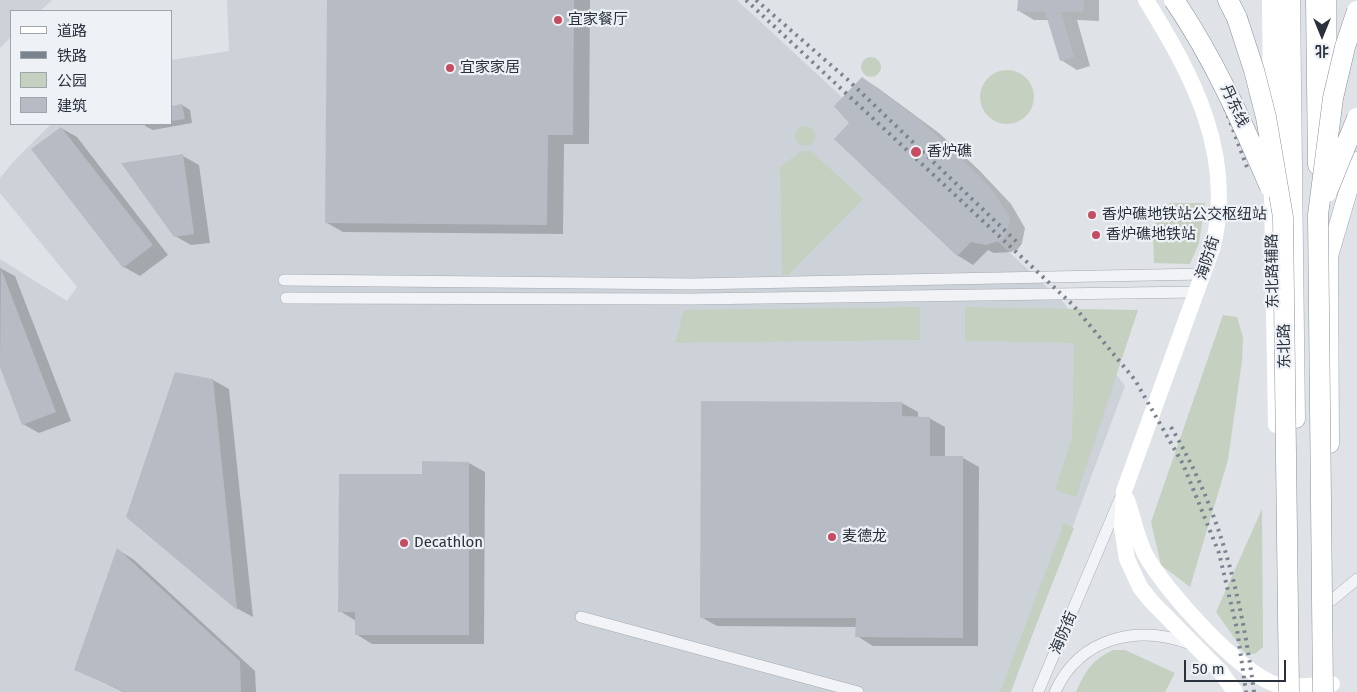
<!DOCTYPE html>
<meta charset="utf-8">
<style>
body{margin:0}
#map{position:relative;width:1357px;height:692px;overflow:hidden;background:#dfe3e7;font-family:"Fira Sans","Noto Sans SC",sans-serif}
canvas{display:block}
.legend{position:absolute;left:10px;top:10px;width:162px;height:115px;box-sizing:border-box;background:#eef1f5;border:1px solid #9fa4ab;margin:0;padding:6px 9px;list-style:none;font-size:15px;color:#29313d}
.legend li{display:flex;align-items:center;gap:10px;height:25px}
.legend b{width:25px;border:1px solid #9fa4ab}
.north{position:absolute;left:1297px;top:10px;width:50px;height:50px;-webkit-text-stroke:4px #eef1f5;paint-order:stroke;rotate:180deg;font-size:14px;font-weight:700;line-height:20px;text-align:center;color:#29313d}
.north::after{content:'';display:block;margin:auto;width:18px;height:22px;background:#29313d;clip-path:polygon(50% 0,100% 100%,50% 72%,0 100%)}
.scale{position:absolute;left:1184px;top:660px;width:102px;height:22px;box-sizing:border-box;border:2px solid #29313d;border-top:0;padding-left:6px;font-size:15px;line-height:18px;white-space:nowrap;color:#29313d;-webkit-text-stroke:4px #eef1f5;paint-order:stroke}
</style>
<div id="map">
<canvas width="1357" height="692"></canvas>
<ul class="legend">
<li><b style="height:6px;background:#fff"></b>道路</li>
<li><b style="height:6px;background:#7a8390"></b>铁路</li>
<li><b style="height:14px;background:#c5d0c1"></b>公园</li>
<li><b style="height:14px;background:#b7bcc4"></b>建筑</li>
</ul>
<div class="north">北</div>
<div class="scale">50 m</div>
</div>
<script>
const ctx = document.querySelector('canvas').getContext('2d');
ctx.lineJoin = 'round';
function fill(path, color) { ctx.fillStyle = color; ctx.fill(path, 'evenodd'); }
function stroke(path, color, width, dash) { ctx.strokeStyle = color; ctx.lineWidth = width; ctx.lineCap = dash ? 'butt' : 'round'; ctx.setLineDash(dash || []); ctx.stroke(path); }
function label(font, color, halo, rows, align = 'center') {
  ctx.font = font + ' "Fira Sans","Noto Sans SC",sans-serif'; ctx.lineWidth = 4.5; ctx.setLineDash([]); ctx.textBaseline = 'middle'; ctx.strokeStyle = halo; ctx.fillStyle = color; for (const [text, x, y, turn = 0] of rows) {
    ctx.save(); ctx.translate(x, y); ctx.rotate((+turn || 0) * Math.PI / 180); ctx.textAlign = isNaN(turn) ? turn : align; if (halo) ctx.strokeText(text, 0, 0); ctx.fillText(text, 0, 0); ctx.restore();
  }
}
const built = new Path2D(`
 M0,0H52L40,11H11V37L0,48Z
 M227,0H737L1064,303L1125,386L1011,692H0V259L67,301L77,287L0,193V178L14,161L51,124H171V60L229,51Z`);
const green = new Path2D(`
 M861 67a10 10 0 1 1 20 0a10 10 0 1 1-20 0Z
 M980 97a27 27 0 1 1 54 0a27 27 0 1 1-54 0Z
 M795 136a10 10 0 1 1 20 0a10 10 0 1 1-20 0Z
 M801,151H811L863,199L788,275H782L780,167Z
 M1170,203H1205L1199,243L1190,264L1154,263C1154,243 1149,214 1170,203Z
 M920,307V340L675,343L684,310Z
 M965,307L1138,310L1076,497L1055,490L1072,437L1074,343L965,341Z
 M1223,315L1237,317L1243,337L1242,361L1228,460L1190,587L1161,565L1151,522Z
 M1262,509L1263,647L1255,654L1245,653L1216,612Z
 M1064,523L1074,528L1010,692H1000Z
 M1113,650H1125L1175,673L1165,692H1076C1086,670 1091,661 1113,650Z`);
const shadow = new Path2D(`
 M329,0H590L589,144H564L563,234L343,232L327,223Z
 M1019,0H1099V21L1077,20L1090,66L1077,70L1061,60L1049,20H1034L1019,11Z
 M862,78L878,88L939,133L979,170L1011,204L1025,228L1022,243L1018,249L1011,252L994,253L988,250L973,265L957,255L850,123Z
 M182,105L190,110L192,123L153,130L145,126V124H171V107Z
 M61,128L77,137L168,255L140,276L124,267Z
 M183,156L199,165L210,243L191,245L175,236Z
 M0,268L15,276L71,421L39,433L23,424L0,363Z
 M213,380L229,389L253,617L238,609L127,517Z
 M902,403L918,412V418H929L945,427V457L963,458L979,467L978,646H873L857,636V627L717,626L701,617Z
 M469,463L485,472L484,644H372L356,634V621L340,611Z
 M118,550L133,559L255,671L256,692H123L76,669Z`);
const building = new Path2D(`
 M327,0H574L573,135H548L547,225L325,223Z
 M1018,0H1084L1083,12H1061L1074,57L1060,61L1045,12L1017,11Z
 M862,77L923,123L981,178L995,194L1010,218L1006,234L1002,240L986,245L971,242L957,256L834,139L849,123L834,106Z
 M182,104L185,119L171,121V106Z
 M61,127L153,245L123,268L31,149Z
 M183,154L194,234L174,237L121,163Z
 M1,269L56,412L22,425L0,367Z
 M175,372L213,379L237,610L126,517Z
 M701,401L902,402V416L930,417V456H963V638L855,637L856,618H700Z
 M422,461L469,462V635H355V612H338L339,474H422Z
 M117,548L240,661L241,692H125L74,670Z`);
const street = new Path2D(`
 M284,280L693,284L1203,274
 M286,298L692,299L1197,292
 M1332,600L1357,579
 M581,617L858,692
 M1038,692L1120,499
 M1055,692C1080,637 1137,624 1191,644`);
const secondary = new Path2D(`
 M1146,0C1193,76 1235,154 1213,246L1124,491L1122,528L1127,559L1140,587L1151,601L1220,671L1235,692
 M1270,0L1271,118
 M1272,195L1276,425
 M1127,500C1133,517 1137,538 1145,554C1162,587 1243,678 1279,685C1295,688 1316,685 1332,684`);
const primary = new Path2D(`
 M1291,0L1296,419
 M1327,0L1328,103
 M1330,444L1329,256L1357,161`);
const highway = new Path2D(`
 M1228,0L1237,18
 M1280,0L1283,180
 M1316,0L1318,165`);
const rail = new Path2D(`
 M746,0L1073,305L1135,380L1183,464L1219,553L1237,629L1246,692
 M756,0L847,79L1020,245
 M1174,0L1218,89L1248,170
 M1171,427C1221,512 1241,595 1254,692`);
const highwayBridge = new Path2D(`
 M1174,0C1214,59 1242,122 1270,187
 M1237,18L1254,70L1266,117L1283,217L1289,692
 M1327,192L1357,118
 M1323,692L1318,215L1333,98L1345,47L1357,11`);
const markers = [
 [558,20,5,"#c44d62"],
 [450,68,5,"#c44d62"],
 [916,152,6,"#c44d62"],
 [1092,215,5,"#c44d62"],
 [1096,235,5,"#c44d62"],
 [832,537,5,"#c44d62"],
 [404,543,5,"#c44d62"]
];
const poiNames = [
 ["宜家餐厅",568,20],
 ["宜家家居",460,68],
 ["香炉礁",927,152],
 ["香炉礁地铁站公交枢纽站",1102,215],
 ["香炉礁地铁站",1106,235],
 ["麦德龙",842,537],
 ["Decathlon",414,543]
];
const streetNames = [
 ["丹东线",1234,106,65],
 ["海防街",1208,258,-72],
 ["东北路辅路",1273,271,-91],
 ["东北路",1285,346,-91],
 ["海防街",1064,633,-67]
];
fill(built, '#cdd2d9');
fill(green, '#c5d0c1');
fill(shadow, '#0003');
fill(building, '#b7bcc4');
stroke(street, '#a5aab1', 12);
stroke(primary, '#9fa7b2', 19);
stroke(highway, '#88909d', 21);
stroke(street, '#f1f3f6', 11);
stroke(secondary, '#fff', 16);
stroke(primary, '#fff', 18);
stroke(highway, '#fff', 20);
stroke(rail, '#7a8390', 4, [2.5, 5]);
stroke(highwayBridge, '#88909d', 21, []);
stroke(highwayBridge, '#fff', 20);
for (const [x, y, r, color] of markers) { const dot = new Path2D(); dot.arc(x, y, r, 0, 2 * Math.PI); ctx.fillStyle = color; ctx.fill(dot); stroke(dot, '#eef1f5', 2); }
label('15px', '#29313d', '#eef1f5', poiNames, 'left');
label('15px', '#29313d', '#eef1f5', streetNames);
</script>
